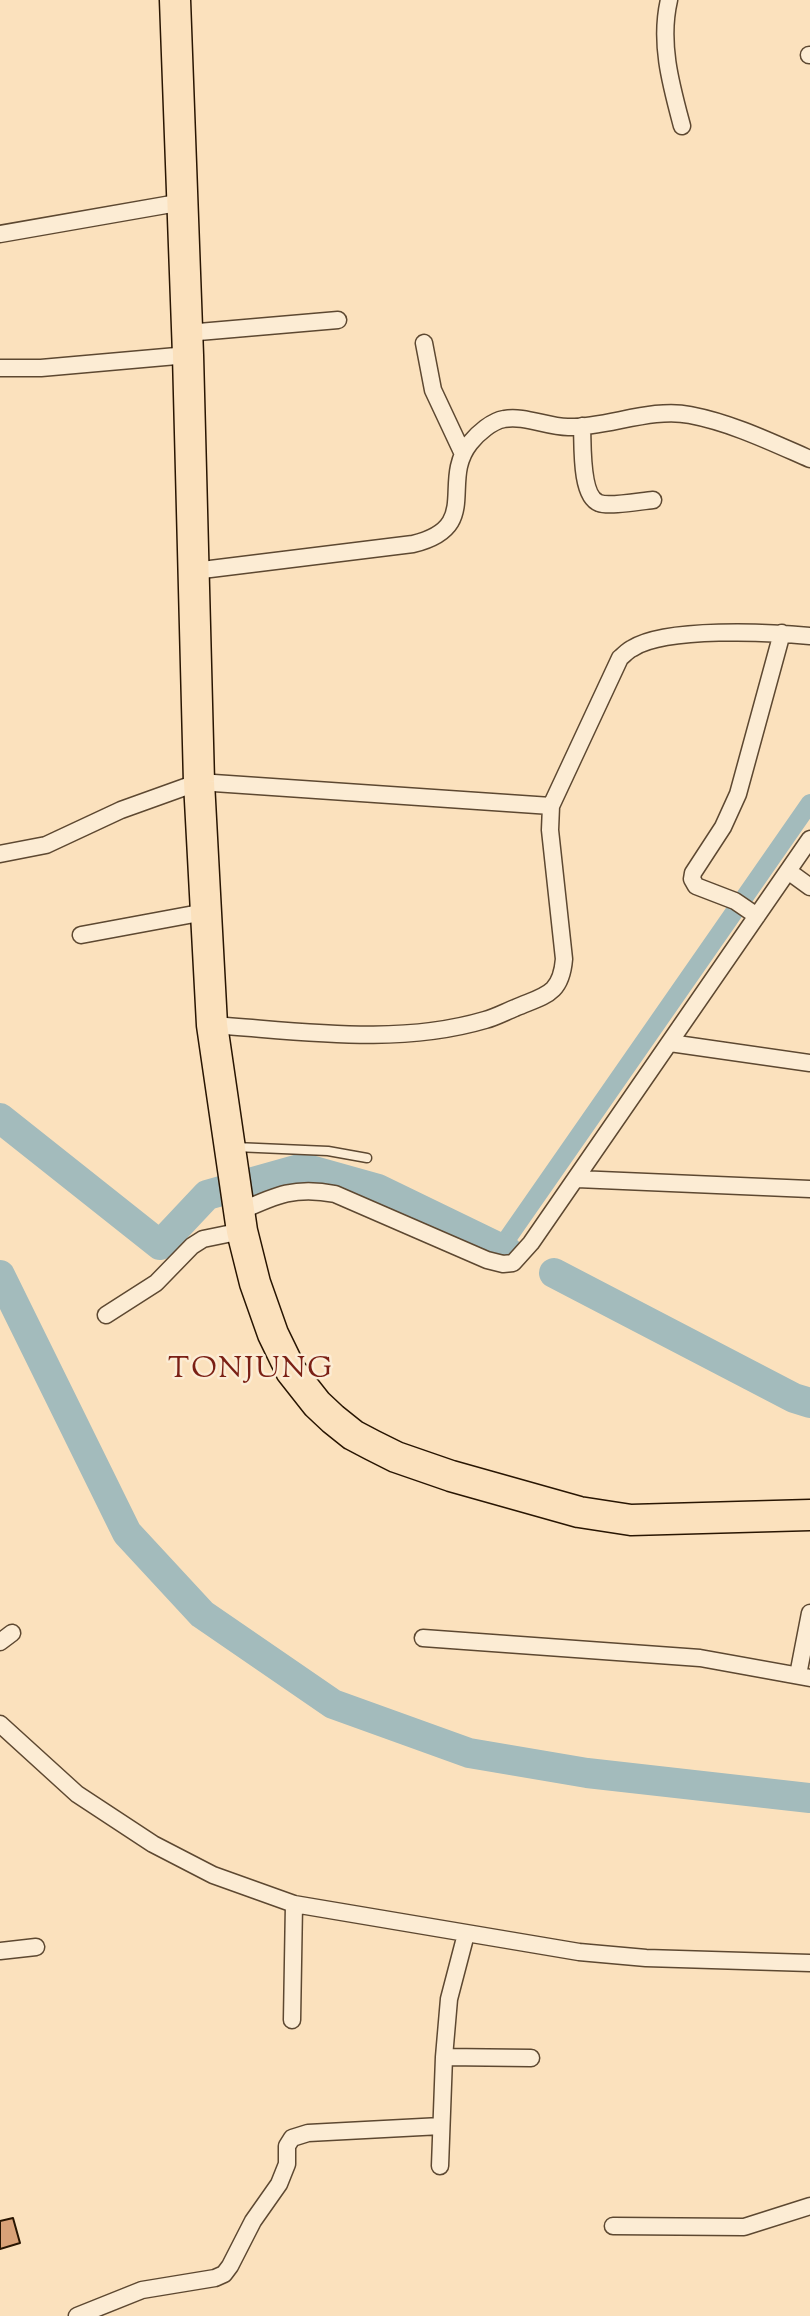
<!DOCTYPE html>
<style>
body{margin:0}
canvas{display:block;background:#fbe1bd}
</style>
<canvas width="810" height="2316"></canvas>
<script>
const ctx = document.querySelector('canvas').getContext('2d');
ctx.lineJoin = 'round';
function stroke(path, color, width, dash) { ctx.strokeStyle = color; ctx.lineWidth = width; ctx.lineCap = dash ? 'butt' : 'round'; ctx.setLineDash(dash || []); ctx.stroke(path); }
function fill(path, color) { ctx.fillStyle = color; ctx.fill(path, 'evenodd'); }
function label(font, color, halo, rows, align = 'center') {
  ctx.font = font + ' "Sorts Mill Goudy",serif'; ctx.lineWidth = 5; ctx.setLineDash([]); ctx.textBaseline = 'middle'; ctx.strokeStyle = halo; ctx.fillStyle = color; for (const [text, x, y, turn = 0] of rows) {
    ctx.save(); ctx.translate(x, y); ctx.rotate((+turn || 0) * Math.PI / 180); ctx.textAlign = isNaN(turn) ? turn : align; if (halo) ctx.strokeText(text, 0, 0); ctx.fillText(text, 0, 0); ctx.restore();
  }
}
const canal = new Path2D(`
 M500,1249L810,803`);
const river = new Path2D(`
 M0,1118L160,1245L207,1195L303,1168L378,1189L508,1252
 M554,1273L794,1398L810,1403
 M0,1275L127,1533L202,1614L333,1704L469,1753L587,1773L810,1798`);
const building = new Path2D(`
 M13,2218L20,2243L0,2249V2221Z`);
const lane = new Path2D(`
 M235,1147L328,1151L367,1158`);
const street = new Path2D(`
 M669,0C659,43 671,85 682,126
 M809,55H810
 M0,234L183,202
 M187,333L338,320
 M424,343L433,390L463,454
 M0,368H41L188,355
 M582,426C583,444 580,496 599,503C609,507 641,501 653,500
 M194,571L413,544C483,527 439,482 470,443C478,433 492,421 504,419C524,415 547,427 568,427C606,428 652,407 690,415C732,423 771,442 810,459
 M0,854L46,845L121,810L199,782L551,806
 M788,871L810,887
 M757,916L735,901L696,886L692,879L693,873L723,827L738,794L782,633
 M81,935L205,912
 M212,1025C302,1031 397,1046 485,1020C496,1017 505,1012 515,1008C545,995 561,995 564,959L550,830L551,806L620,658C624,655 628,650 633,648C666,627 770,632 810,636
 M670,1043L810,1063
 M577,1179L810,1189
 M241,1211C276,1195 296,1186 335,1194L487,1260L503,1264L513,1263L531,1243L810,839
 M106,1315L156,1283L192,1246L203,1239L242,1231
 M423,1638L700,1658L810,1678
 M0,1642L12,1633
 M798,1675L810,1613
 M0,1724L77,1794L153,1844L213,1875L294,1904L579,1952L646,1958L810,1963
 M0,1951L36,1947
 M292,2020L294,1904
 M444,2057L531,2058
 M440,2166L444,2057L449,1999L466,1934
 M613,2226L744,2227L810,2206
 M77,2316L142,2290L215,2278L224,2274L230,2266L253,2221L279,2184L287,2164V2146L292,2138L308,2133L441,2126`);
const highway = new Path2D(`
 M175,0L188,355L199,782L212,1025L242,1231L255,1283L273,1334L291,1371L317,1404L333,1419L353,1435L372,1445L396,1457L451,1476L579,1512L631,1520L810,1515`);
const quarterNames = [
 ["TONJUNG",251,1372]
];
stroke(canal, '#a3bbbc', 18);
stroke(river, '#a3bbbc', 30);
fill(building, '#d9a278');
stroke(building, '#281502', 2);
stroke(lane, '#5d4831', 11);
stroke(street, '#5d4831', 19);
stroke(highway, '#281502', 33);
stroke(lane, '#fcecd4', 8);
stroke(street, '#fcecd4', 16);
stroke(highway, '#fbe1bd', 30);
ctx.letterSpacing = '2px';
label('30px', '#7a1f14', '#fcecd4', quarterNames);
ctx.letterSpacing = '0px';
</script>
